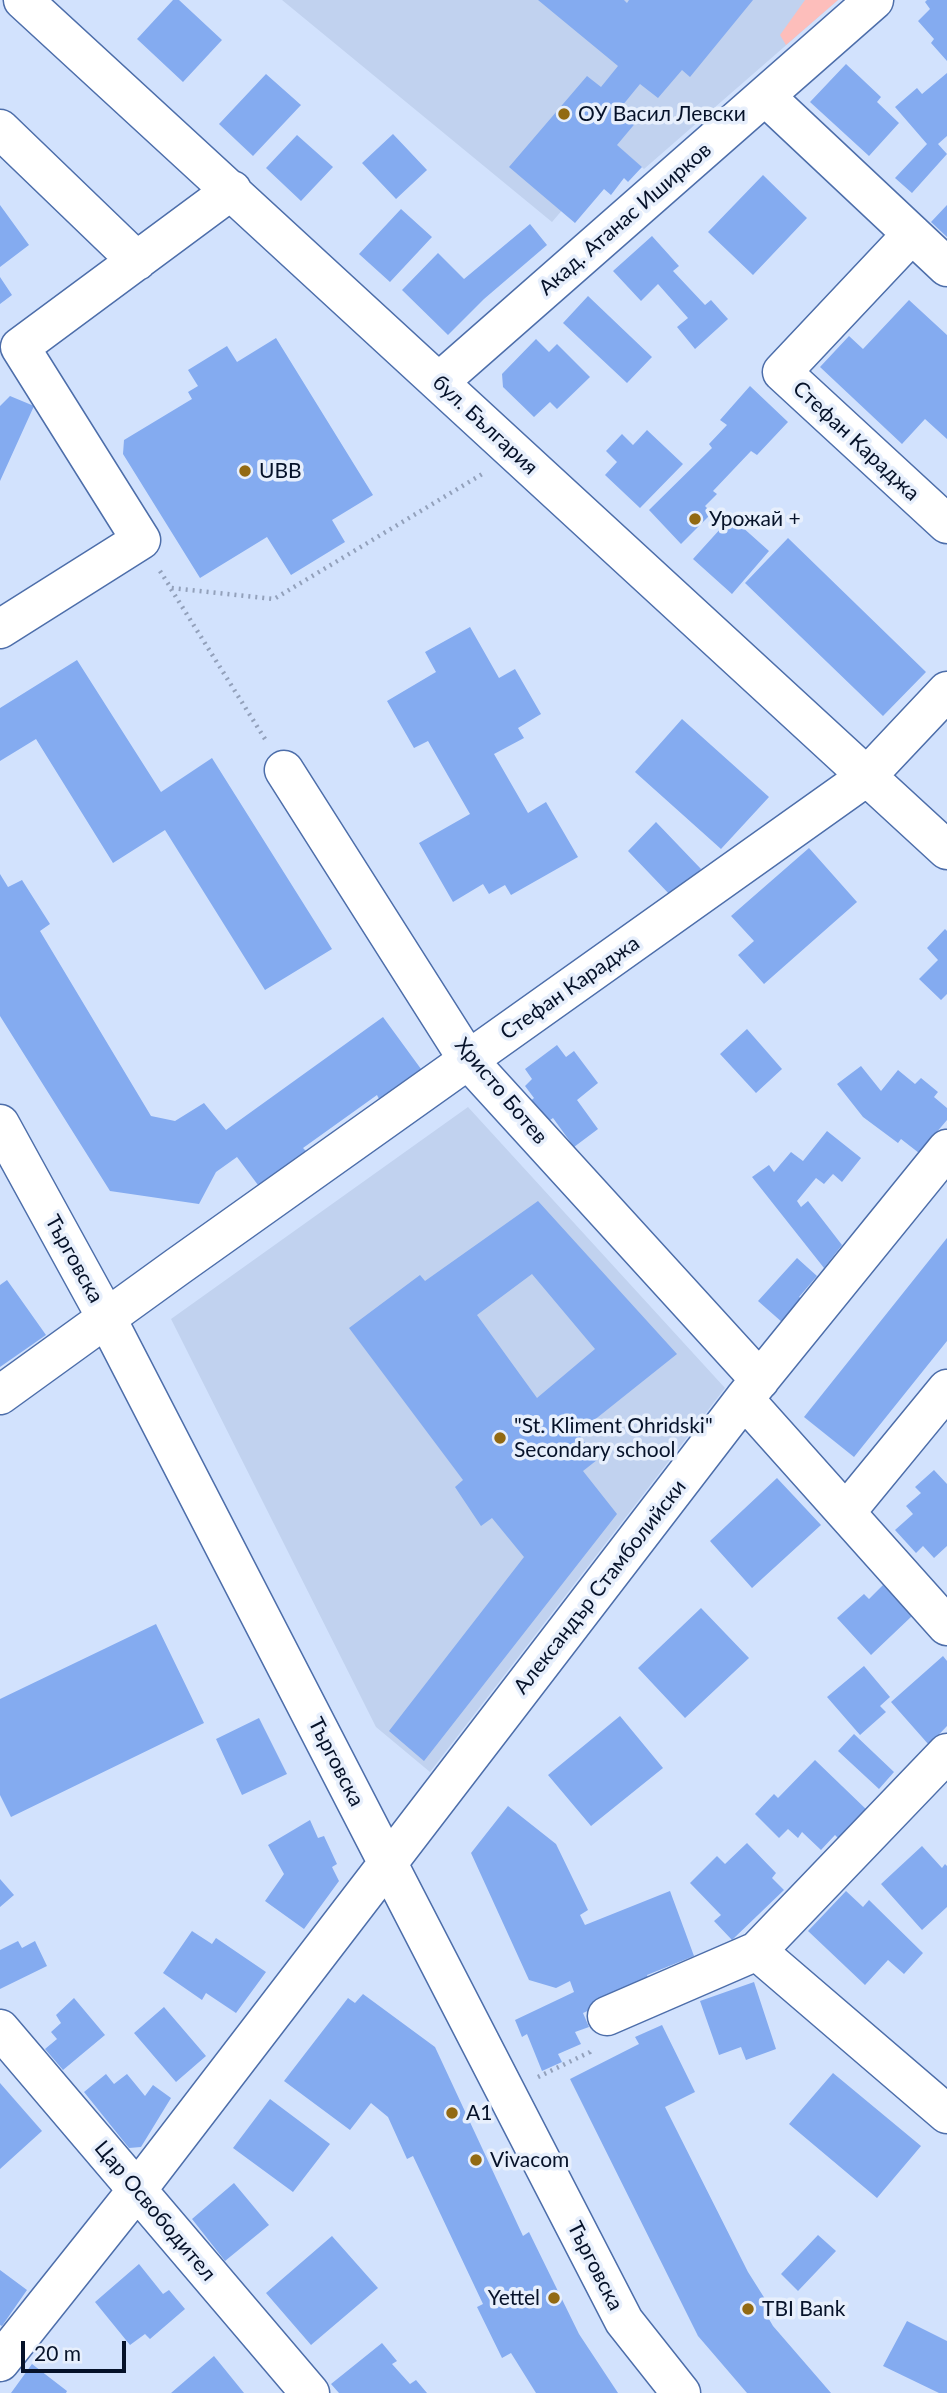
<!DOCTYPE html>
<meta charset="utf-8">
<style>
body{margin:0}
#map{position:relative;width:947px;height:2393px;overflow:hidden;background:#d2e2fd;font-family:Lato,sans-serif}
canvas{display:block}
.scale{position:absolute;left:21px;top:2341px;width:105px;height:32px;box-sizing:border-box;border:4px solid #061229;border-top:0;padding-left:9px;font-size:21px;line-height:24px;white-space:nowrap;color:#061229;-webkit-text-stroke:5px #e7effc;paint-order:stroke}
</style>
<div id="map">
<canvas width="947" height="2393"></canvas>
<div class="scale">20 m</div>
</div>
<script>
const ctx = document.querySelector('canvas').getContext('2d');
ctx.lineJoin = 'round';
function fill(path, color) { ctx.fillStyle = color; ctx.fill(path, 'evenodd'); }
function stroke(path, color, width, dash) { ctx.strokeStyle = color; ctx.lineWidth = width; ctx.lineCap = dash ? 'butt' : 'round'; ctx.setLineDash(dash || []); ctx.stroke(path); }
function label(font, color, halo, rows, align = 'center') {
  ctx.font = font + ' Lato,sans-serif'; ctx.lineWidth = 7; ctx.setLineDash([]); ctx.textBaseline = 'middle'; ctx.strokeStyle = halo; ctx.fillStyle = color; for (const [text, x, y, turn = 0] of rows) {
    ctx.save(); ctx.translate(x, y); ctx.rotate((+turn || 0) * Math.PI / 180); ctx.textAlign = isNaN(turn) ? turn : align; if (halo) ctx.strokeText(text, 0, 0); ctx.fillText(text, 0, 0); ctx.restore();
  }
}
const built = new Path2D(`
 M282,0H838L644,169L617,146L552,222Z
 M468,1107L725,1388L430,1772L376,1727L171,1319Z`);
const green = new Path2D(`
 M805,0H838L786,45L780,35Z`);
const building = new Path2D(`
 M173,0H179L222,40L183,82L137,39Z
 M538,0H624L627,3L629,0H753L690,77L682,70L658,98L640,84L622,106L638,120L617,145L642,167L628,182L624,178L611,195L604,189L575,223L509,167L587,76L601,87L618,66Z
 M927,0H947V61L931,43L934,39L918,21L930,9L925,2Z
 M846,64L881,97L877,102L899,123L869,156L810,102Z
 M947,73V136L938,144L947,154L912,193L895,178L927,144L895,107L917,88L922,94Z
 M266,74L301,105L253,156L219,124Z
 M393,134L427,170L396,199L362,163Z
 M297,135L333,167L301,201L266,168Z
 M763,175L807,218L753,275L708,232Z
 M0,205L29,245L0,267Z
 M947,205V237L931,222Z
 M401,209L432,237L390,282L359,254Z
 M530,224L547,245L484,299L448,335L402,290L438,253L464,279Z
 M652,236L679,266L673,271L705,305L711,300L728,319L695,349L677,327L688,318L658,284L641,301L613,271Z
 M0,277L12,295L0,304Z
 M588,296L652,357L627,383L563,323Z
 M909,300L947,335V439L925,419L902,444L820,367L849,336L863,349Z
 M276,338L373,495L332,520L345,542L291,575L267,537L200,578L123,454L124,440L192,399L188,392L198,386L188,370L227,346L237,362Z
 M536,339L549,352L557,344L590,377L557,409L550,402L534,417L503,387L502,374Z
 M750,386L788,422L757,455L751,451L713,491L717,494L705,506L712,513L681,544L649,510L712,448L709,444L727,425L720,420Z
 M10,396L34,406L0,481V406Z
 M647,430L683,464L640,508L605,475L617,462L606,451L622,434L633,445Z
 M731,517L769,551L732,594L693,559Z
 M788,538L926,672L883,716L745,583Z
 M470,627L499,678L515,669L541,714L518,728L524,738L494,754L528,813L546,802L578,857L511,895L505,885L489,894L483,884L453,902L419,843L470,814L428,741L414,748L387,701L436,672L425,652Z
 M77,660L161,792L212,758L332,949L265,990L165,830L113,863L36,739L0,761V708Z
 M682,719L769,797L721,849L635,772Z
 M656,822L701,869L672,897L628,851Z
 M809,848L857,902L764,984L738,955L754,941L731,916Z
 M0,874L8,887L22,880L50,924L40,931L151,1116L175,1121L204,1103L226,1130L383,1017L421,1069L379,1099L377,1095L303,1148L306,1151L258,1185L237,1157L216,1172L199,1204L110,1191L0,1016Z
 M945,929L947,931V994L941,1000L919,979L938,960L927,948Z
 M747,1029L782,1069L756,1093L720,1054Z
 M557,1045L566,1057L574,1051L598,1083L577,1100L598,1129L574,1147L553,1118L543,1125L527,1104L534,1098L525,1086L532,1079L525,1069Z
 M861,1066L881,1091L898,1070L915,1084L921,1078L938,1092L934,1097L947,1108V1120L919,1153L901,1139L898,1143L863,1117L837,1084Z
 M827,1131L861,1158L842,1182L833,1174L824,1184L816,1178L797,1201L801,1207L808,1201L842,1245L824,1268L752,1177L769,1165L774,1172L791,1152L803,1161Z
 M538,1201L677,1354L578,1433L597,1460L583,1471L617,1514L424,1761L389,1731L524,1557L492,1518L481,1526L455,1487L463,1480L349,1328L420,1275L425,1281ZM532,1274L595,1349L537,1398L477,1315Z
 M947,1238V1341L854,1457L804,1417Z
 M797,1258L817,1276L799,1297L803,1300L783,1323L758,1301Z
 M7,1280L46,1335L0,1367V1285Z
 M934,1470L947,1484V1546L934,1558L923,1546L916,1553L895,1530L913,1514L906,1506L921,1493L915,1487Z
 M777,1478L821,1525L752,1588L710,1541Z
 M883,1585L912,1616L871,1655L837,1618L864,1594L869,1599Z
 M701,1608L749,1658L685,1718L638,1668Z
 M156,1624L204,1723L11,1817L0,1795V1699Z
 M943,1656L947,1661V1726L929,1745L891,1702Z
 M864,1666L890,1697L880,1706L886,1712L860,1735L827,1697Z
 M620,1716L663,1768L591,1826L548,1775Z
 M259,1718L287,1774L242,1795L216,1739Z
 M854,1734L894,1772L879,1789L838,1751Z
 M815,1760L869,1812L841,1841L835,1835L821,1850L802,1832L798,1838L788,1829L779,1838L755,1814L774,1794L778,1798Z
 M508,1806L556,1844L588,1910L580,1915L585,1925L670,1891L694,1956L647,1975L650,1983L583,2013L589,2027L575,2032L581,2044L558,2054L562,2062L542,2071L527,2034L522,2037L515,2020L574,1992L570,1981L556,1988L529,1980L471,1853Z
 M310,1820L318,1838L324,1836L337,1864L332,1867L339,1881L304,1929L265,1901L284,1874L268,1845Z
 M747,1843L776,1873L772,1878L784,1890L732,1940L714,1921L721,1915L690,1883L717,1856L725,1864Z
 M922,1846L942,1868L945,1864L947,1866V1907L922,1930L881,1884Z
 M0,1879L14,1895L0,1907Z
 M846,1891L863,1907L869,1900L923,1953L904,1974L888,1960L865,1985L808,1931Z
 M192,1931L212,1944L216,1938L266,1972L236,2013L206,1993L202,2000L163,1973Z
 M18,1941L22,1948L35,1941L47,1966L0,1989V1950Z
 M754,1982L776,2049L746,2060L741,2047L719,2055L700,2001Z
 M363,1994L435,2047L523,2236L529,2232L579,2334L618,2393H536L511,2353L502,2358L477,2307L483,2304L413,2156L407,2159L388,2117L371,2103L350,2130L284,2081L348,1998L355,2003Z
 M74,1998L105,2035L63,2070L45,2049L57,2039L51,2032L61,2023L56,2015Z
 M164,2007L206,2056L176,2082L134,2033Z
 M662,2025L695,2092L665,2107L748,2272L772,2310L766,2314L773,2326L831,2393H747L698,2336L570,2079L639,2044L635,2037Z
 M833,2073L921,2146L877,2198L789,2124Z
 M106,2074L114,2084L127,2074L145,2096L153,2085L171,2098L141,2147L129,2148L84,2092Z
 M0,2083L42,2131L0,2169Z
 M270,2099L330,2144L293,2192L233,2148Z
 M234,2183L269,2225L225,2261L192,2219Z
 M818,2235L836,2251L798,2291L781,2274Z
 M332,2236L378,2288L311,2345L266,2293Z
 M139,2264L163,2294L169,2290L185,2309L150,2339L145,2334L130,2345L95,2302Z
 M0,2270L27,2290L2,2326L0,2325Z
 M907,2321L947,2341V2393H939L883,2366Z
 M382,2343L397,2361L392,2364L410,2384L416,2380L427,2393H339L331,2384Z
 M214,2356L244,2393H171Z
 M32,2364L67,2391L66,2393H11Z`);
const path = new Path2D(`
 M160,571L171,588L274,599L484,473
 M171,589L265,739
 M538,2077L590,2052L592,2049`);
const minor = new Path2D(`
 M23,0L947,850
 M765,96L947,267
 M0,129L137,261
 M912,234L782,372L947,524
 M439,382L874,0
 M0,629L141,540L20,347L232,190
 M284,770L468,1060L760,1380
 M0,1124L107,1319L624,2321L681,2393
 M0,1395L177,1267L866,777L947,691
 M744,1399L947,1626
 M846,1512L947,1389
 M757,1951L947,2114
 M607,2016L757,1951L947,1753
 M0,2029L310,2393
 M0,2362L137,2190L744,1399L947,1149`);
const markers = [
 [564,114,7,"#926a13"],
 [245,471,7,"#926a13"],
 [695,519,7,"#926a13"],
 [500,1438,7,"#926a13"],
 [452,2113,7,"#926a13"],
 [476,2160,7,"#926a13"],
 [554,2298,7,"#926a13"],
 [748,2309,7,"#926a13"]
];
const poiNames = [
 ["ОУ Васил Левски",578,114],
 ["UBB",259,471],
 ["Урожай +",709,519],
 ["\"St. Kliment Ohridski\"",514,1426],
 ["Secondary school",514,1450],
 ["A1",466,2113],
 ["Vivacom",490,2160],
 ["Yettel",540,2298,"right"],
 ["TBI Bank",762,2309]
];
const streetNames = [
 ["Акад. Атанас Иширков",625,219,-41],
 ["бул. България",485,425,43],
 ["Стефан Караджа",856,441,43],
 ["Стефан Караджа",570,988,-35],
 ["Христо Ботев",501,1091,50],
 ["Търговска",74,1259,61],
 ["Александър Стамболийски",600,1587,-52],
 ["Търговска",336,1762,63],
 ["Цар Освободител",155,2211,50],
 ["Търговска",595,2266,63]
];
fill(built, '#c1d2ef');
fill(green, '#fdbebb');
fill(building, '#84abf0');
stroke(minor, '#4d6eaa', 41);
stroke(path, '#93a1bb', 4.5, [2, 5]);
stroke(minor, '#fff', 38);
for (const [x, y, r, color] of markers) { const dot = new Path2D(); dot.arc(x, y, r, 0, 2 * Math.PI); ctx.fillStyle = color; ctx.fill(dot); stroke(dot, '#e7effc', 2.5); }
label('21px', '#061229', '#e7effc', poiNames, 'left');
label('21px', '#061229', '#e7effc', streetNames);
</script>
